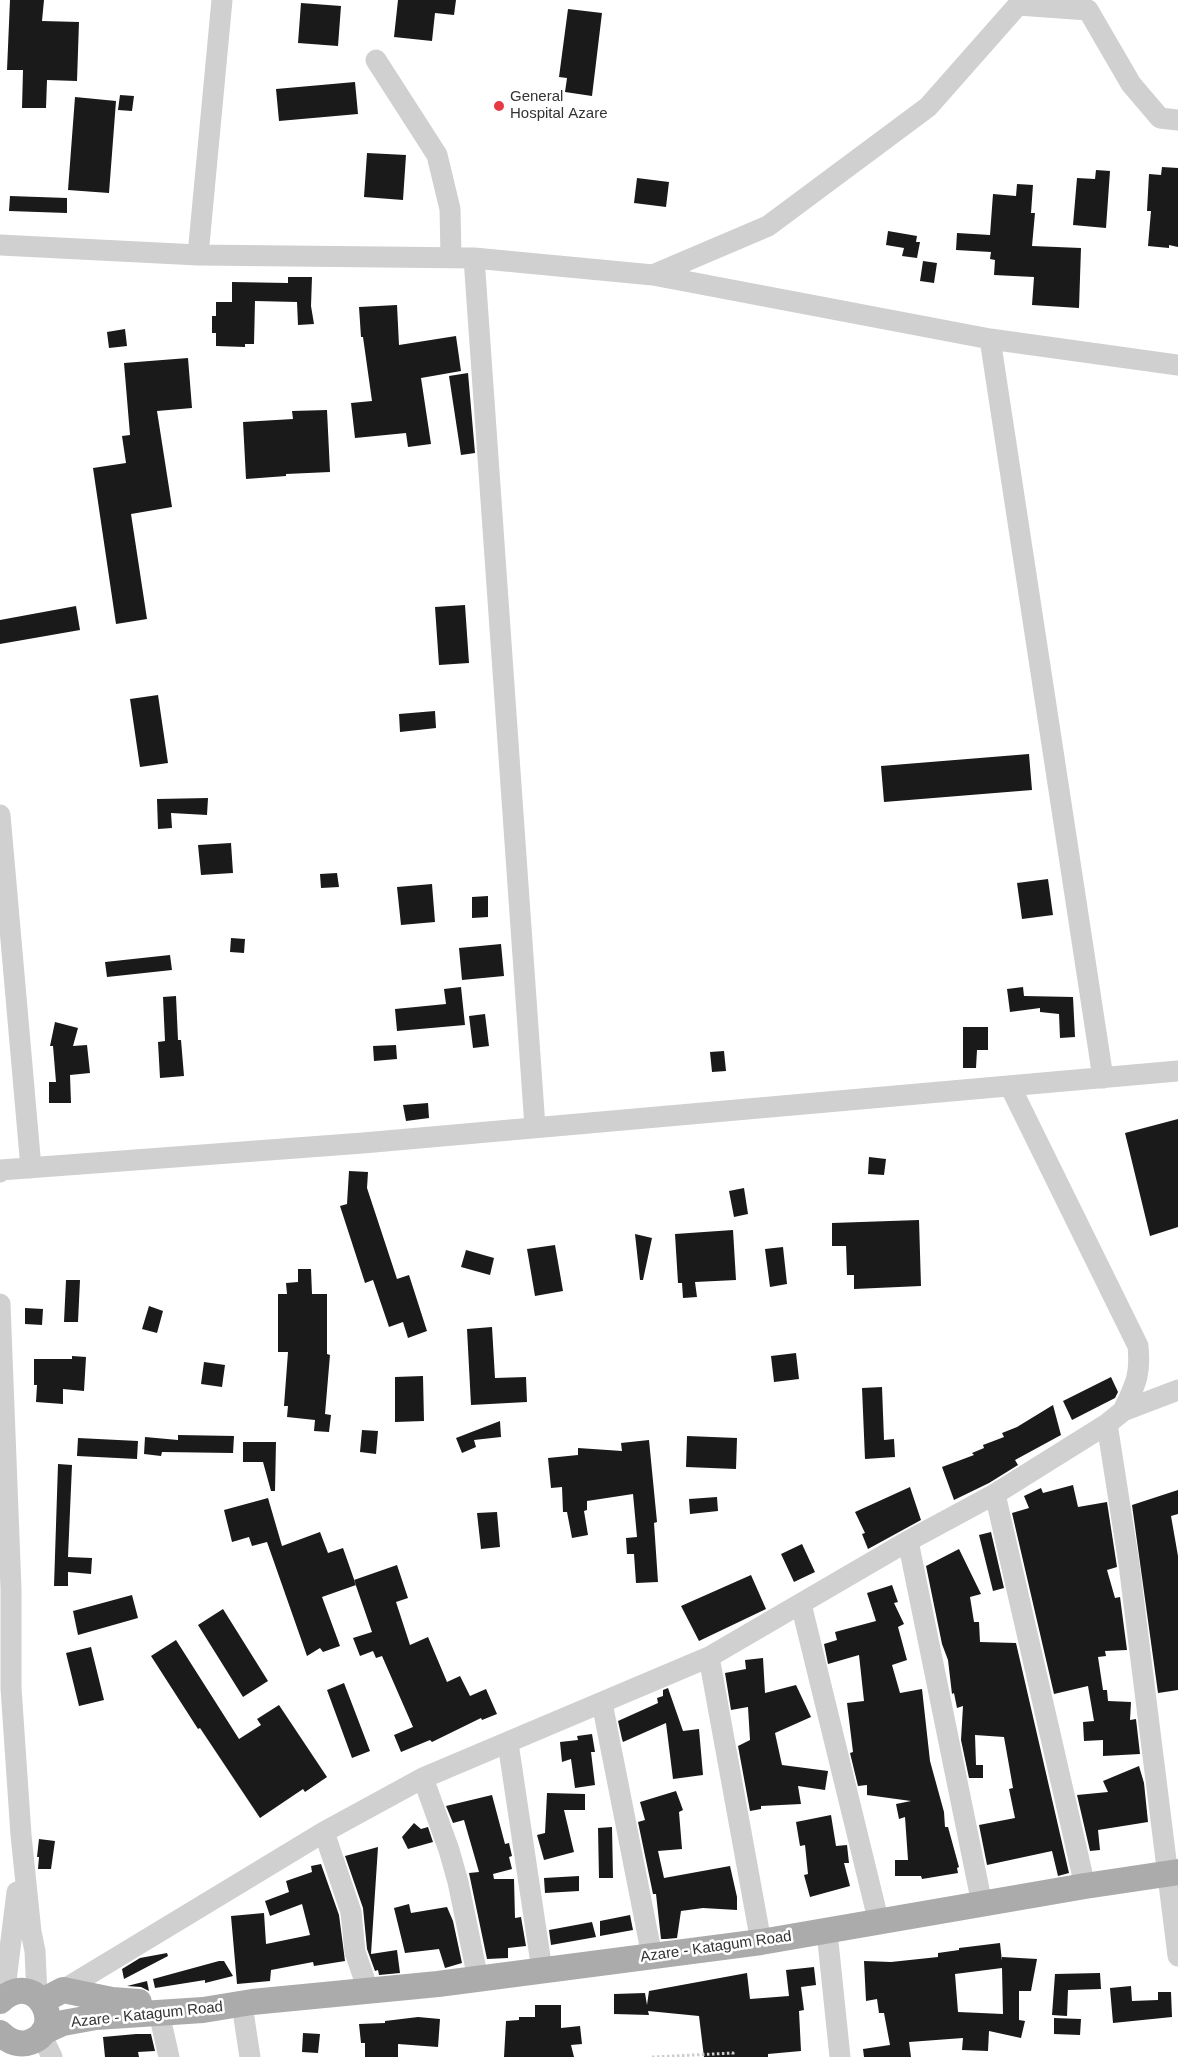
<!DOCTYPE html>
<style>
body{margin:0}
canvas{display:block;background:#fff}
</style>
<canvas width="1178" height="2057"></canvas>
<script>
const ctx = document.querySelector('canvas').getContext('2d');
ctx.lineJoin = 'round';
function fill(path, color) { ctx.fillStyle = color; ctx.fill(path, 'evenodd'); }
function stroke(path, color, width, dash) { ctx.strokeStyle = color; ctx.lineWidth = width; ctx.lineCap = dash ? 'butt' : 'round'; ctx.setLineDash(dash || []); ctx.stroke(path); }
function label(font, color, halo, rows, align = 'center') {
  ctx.font = font + ' Arial,sans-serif'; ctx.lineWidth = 5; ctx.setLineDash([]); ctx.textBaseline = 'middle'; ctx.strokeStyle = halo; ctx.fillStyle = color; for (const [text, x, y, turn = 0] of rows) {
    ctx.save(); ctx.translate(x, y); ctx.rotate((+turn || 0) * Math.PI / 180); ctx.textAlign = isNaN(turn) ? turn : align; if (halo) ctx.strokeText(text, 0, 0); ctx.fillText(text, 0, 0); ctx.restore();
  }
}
const building = new Path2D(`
 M10,0H44L42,21L79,22L77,81L47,80L46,108H22L23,70H7Z
 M398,0H456L454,15L435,13L432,41L394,37Z
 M301,3L341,6L338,46L298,43Z
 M568,9L602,13L592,96L565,92L567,78L559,77Z
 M355,82L358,114L279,121L276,89Z
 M120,95L134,96L132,111L118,110Z
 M75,97L116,101L109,193L68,190Z
 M367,153L406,155L403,200L364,197Z
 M1162,167L1178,168V247L1169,245V248L1148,246L1151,211H1147L1149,174L1161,175Z
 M1096,170L1110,171L1106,228L1073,225L1077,178L1095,179Z
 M637,178L669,182L666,207L634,203Z
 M1017,184L1033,185L1031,213H1035L1032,246L1081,248L1079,308L1032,305L1034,277L994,275L995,260L990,259L991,252L956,250L957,233L990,235L993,194L1016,196Z
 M10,196L67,198V213L9,211Z
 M888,231L917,236L916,242H920L917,258L902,256L904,248L886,245Z
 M923,261L937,263L934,283L920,281Z
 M288,277H312L311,306L314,324L298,325L297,302L255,301L254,344H245V347L216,346V333H212V316H216V302H232V282L288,283Z
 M397,305L399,345L456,336L461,371L421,378L431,444L408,447L406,433L355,438L351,403L372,401L363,337H361L359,307Z
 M125,329L127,346L109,348L107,332Z
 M188,358L192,408L157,411L172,507L131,514L147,619L116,624L93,468L126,463L122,436L130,435L124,363Z
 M468,373L475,453L461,455L449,376Z
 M327,410L330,472L286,474V476L246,479L243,422L293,419L292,411Z
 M465,605L469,663L439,665L435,607Z
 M76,606L80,630L0,644V620Z
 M158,695L168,763L140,767L130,699Z
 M435,711L436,728L400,732L399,714Z
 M1029,754L1032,790L884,802L881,766Z
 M208,798L207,815L171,813L172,828L158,829L157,799Z
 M231,843L233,873L201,875L198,845Z
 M337,873L339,887L321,888L320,874Z
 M1048,879L1053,915L1022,919L1017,883Z
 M432,884L435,922L401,925L397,887Z
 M488,896V917L472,918V897Z
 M231,938L245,939L244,953L230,952Z
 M501,944L504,976L462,980L459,948Z
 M170,955L172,970L107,977L105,962Z
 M461,987L465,1025L397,1031L395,1009L446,1004L444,989Z
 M1023,987L1024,996L1073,997L1075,1037L1060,1038L1059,1014L1040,1012V1008L1010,1012L1007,989Z
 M176,996L178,1040H181L184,1076L160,1078L158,1042L165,1041L163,997Z
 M485,1014L489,1046L473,1048L469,1016Z
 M55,1022L78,1028L73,1046L87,1045L90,1073L70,1075L71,1103H49V1082H56L53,1046H50Z
 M963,1027H988V1050H977L976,1068H963Z
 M396,1045L397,1059L374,1061L373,1046Z
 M724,1051L726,1071L712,1072L710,1052Z
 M428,1103L429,1118L406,1121L403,1105Z
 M1178,1119V1227L1150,1236L1125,1133Z
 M869,1157L886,1159L884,1175L868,1174Z
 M349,1171L368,1172L367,1188L397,1279L409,1275L427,1331L408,1338L403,1322L389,1327L373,1280L365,1283L340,1206L347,1204Z
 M744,1188L748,1214L734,1217L729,1191Z
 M919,1220L921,1286L854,1289V1275H847L846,1246H832V1223Z
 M733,1230L736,1280L695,1282L697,1297L683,1298L682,1283H678L675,1234Z
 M635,1234L652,1238L643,1280H640Z
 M555,1245L563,1291L535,1296L527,1249Z
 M783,1247L787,1284L770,1287L765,1249Z
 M466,1250L494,1258L490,1275L461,1267Z
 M298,1269H311L312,1294H327V1354L330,1355L325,1414L331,1415L329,1432L314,1431L315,1420L287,1417L288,1406H284L288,1352H278V1294H287L286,1283L298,1282Z
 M66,1280H80L78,1322H64Z
 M149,1306L163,1311L157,1333L142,1329Z
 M25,1308L43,1309L42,1325L25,1324Z
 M492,1327L495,1378L526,1377L527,1402L471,1405L467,1329Z
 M796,1353L799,1379L774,1382L771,1356Z
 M72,1356L86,1357L84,1391L63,1389V1404L36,1402L37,1385H34V1359H72Z
 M204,1362L225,1365L222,1387L201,1384Z
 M423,1376L424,1421L395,1422V1377Z
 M1111,1377L1118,1392L1115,1398L1072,1420L1063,1401Z
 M882,1387L884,1440L894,1439L895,1457L865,1459L862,1388Z
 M1053,1405L1061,1435L1015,1460L1018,1465L989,1483L954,1500L942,1467L974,1455L972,1453L984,1448L983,1445L1004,1437L1002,1433L1017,1427Z
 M500,1421L501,1437L474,1440L476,1447L462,1453L456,1438Z
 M362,1430L378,1431L376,1454L360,1452Z
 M178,1435L234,1436L233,1453L162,1452L161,1456L144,1454L145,1437L178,1440Z
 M687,1436L737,1438L736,1469L686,1467Z
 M78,1438L138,1441L137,1459L77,1456Z
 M649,1440L657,1522L654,1523L658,1582L636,1583L634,1554H627L626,1538L637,1537L633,1494L587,1501V1510L584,1511L588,1535L572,1538L567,1512H563L562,1487L551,1488L548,1458L578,1455V1448L622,1451L621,1443Z
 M243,1442H276L275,1491H271L263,1462H243Z
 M58,1464L72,1465L68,1557L92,1558L91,1574L68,1572V1586H54Z
 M1073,1485L1078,1507L1107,1502L1117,1567L1107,1570L1115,1598L1120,1597L1127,1650L1105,1651L1106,1656L1098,1657L1103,1690H1107L1108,1701L1131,1702L1130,1720L1136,1719L1140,1754L1103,1756V1740L1084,1741L1083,1722L1094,1721L1088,1686L1054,1694L1012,1513L1029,1508L1024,1496L1041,1488L1043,1493Z
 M910,1487L921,1520L868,1549L862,1534L865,1533L855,1512Z
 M1178,1490V1514L1171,1516L1178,1556V1690L1158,1693L1132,1505Z
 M717,1497L718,1511L690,1514L689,1499Z
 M268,1498L282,1546L320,1532L328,1553L343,1548L356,1585L322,1597L340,1646L323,1652L320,1648L307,1656L267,1542L252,1546L249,1537L232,1542L224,1510Z
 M497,1512L500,1547L481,1549L477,1513Z
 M991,1532L1004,1588L993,1591L979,1535Z
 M802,1544L815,1572L794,1582L781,1554Z
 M959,1549L981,1594L970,1597L974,1622H979L980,1642L1016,1643L1069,1873L1058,1876L1052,1851L987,1865L979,1825L1015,1818L1009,1789L1013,1788L1004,1737L975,1735L976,1765H983V1778H969L961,1740L963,1706L957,1708L954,1693L952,1694L948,1660L942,1644L926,1566Z
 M397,1565L408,1598L396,1602L410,1645L428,1637L447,1682L460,1676L470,1696L486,1689L497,1714L482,1720L481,1718L432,1742L430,1740L401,1752L394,1735L413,1727L382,1656L376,1658L373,1651L360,1656L353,1638L372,1632L354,1580Z
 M751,1575L766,1609L699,1641L681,1606Z
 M892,1585L898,1602L894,1603L904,1624L898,1627L907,1660L892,1665L900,1693L922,1689L930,1761L944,1812L945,1827H948L959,1867L957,1868L958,1873L922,1879L921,1876H895V1860H908L905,1817L899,1819L896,1804L911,1801L867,1795V1785L858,1786L850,1753L853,1752L847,1703L864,1701L859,1655L828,1664L824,1644L837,1640L835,1632L876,1621L867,1593Z
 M132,1595L138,1618L78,1635L73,1611Z
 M223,1609L268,1681L243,1697L198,1625Z
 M176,1640L239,1739L261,1725L257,1719L279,1705L327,1777L305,1792L303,1789L260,1818L200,1728L198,1729L151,1656Z
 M91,1647L104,1700L79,1706L66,1653Z
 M763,1658L765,1693L796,1685L811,1717L775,1733L782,1765L828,1771L825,1790L798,1786L801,1804L761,1806V1809L750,1811L738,1746L750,1740L748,1707L731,1710L725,1673L746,1669L745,1660Z
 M344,1683L370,1751L352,1758L327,1690Z
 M668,1688L683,1731L699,1729L703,1775L673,1779L666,1723L623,1742L622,1739L618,1721L658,1703L657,1698L663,1696V1690Z
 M592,1734L595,1752H591L595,1785L575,1788L571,1759L562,1762L560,1742L578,1740L577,1736Z
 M1139,1766L1144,1783L1148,1822L1098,1830L1100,1850L1090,1851L1077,1795L1108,1792L1103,1781Z
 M676,1791L683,1810L679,1812L682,1849L658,1851L664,1878L730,1866L737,1897V1910L703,1908L681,1911L677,1938L666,1939H661L656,1894H653L638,1822L645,1820L640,1802Z
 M547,1793L585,1794V1810H564L574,1852L544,1860L537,1835L545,1833Z
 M492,1795L505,1844L509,1843L512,1856L509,1857L512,1869L493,1874L494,1879H514L515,1918L521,1917L526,1946L508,1948V1958L487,1959L469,1873L479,1872L464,1820L453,1823L446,1806Z
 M831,1815L836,1846L847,1845L849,1863H844L850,1886L810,1897L804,1875L808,1874L805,1845L800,1846L796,1822Z
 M414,1823L421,1829L428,1827L433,1842L408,1849L402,1837Z
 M612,1827L613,1878H599L598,1828Z
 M39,1839L55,1841L51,1869H38L39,1857H37Z
 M378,1847L371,1954L397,1950L400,1973L379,1975L378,1970L375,1971L367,1949L363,1908L345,1856Z
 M321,1864L339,1915L345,1961L314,1966L313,1962L271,1970L270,1981L237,1984L231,1916L264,1913L266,1944L310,1935L302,1904L270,1916L265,1901L289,1892L286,1881L312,1872L311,1866Z
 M579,1876V1891L545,1893L544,1878Z
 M409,1904L411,1913L447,1907L453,1921L462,1963L445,1968L439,1949L405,1953L394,1908Z
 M630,1915L633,1930L600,1936V1921Z
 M592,1922L596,1937L551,1945L549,1930Z
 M1000,1943L1002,1961V1957L1037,1959L1031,1991H1019V2020L1025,2021L1021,2038L989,2031L988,2051L962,2050L963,2038L909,2042L911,2057H864L863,2049L890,2045L884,2013H879L877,1999L866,2001L864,1961L891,1962L938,1957V1953L959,1950V1948ZM1002,1968L1003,2014L958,2012L955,1974Z
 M167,1953L168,1956L124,1979L122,1969L140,1958Z
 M219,1961H224L233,1976L205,1983V1980L155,1988L153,1979Z
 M814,1967L816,1985L801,1987L804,2010L799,2011L801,2051L768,2054V2057H704L699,2016L648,2011L649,2015L614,2014V1994L645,1993L647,2005L649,1991L747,1973L750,1999L789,1996L786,1970Z
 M1100,1973L1101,1989L1068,1990L1067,2016L1052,2015L1055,1974Z
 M147,1981L149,1991L141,1987L127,1986Z
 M1131,1986L1132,2001L1158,2000V1992H1171L1172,2017L1113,2023L1110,1988Z
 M535,2005H561V2028L580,2026L582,2044L571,2045L574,2057H504L506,2021L519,2020V2017H535Z
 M418,2017L440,2019L438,2047L398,2044V2057H365V2043H361L359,2024L385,2023V2021Z
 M1054,2018L1081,2019L1080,2035L1054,2034Z
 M303,2033L320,2034L318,2053L302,2052Z
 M136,2034H151L155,2051L138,2052L139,2057H105L103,2037Z`);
const path = new Path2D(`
 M652,2057L733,2053V2057`);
const minor = new Path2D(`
 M376,60L437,155L450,209L451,257
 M0,245L198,255L474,258L653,275L990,339L1178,365
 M198,255L222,0
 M474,258L535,1127
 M653,275L768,226L928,107L1018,5L1088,10L1131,84L1160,118L1178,120
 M990,339L1103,1078
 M0,815L31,1168
 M1010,1086L1138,1346C1141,1376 1135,1385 1123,1411
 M0,1172V1170L363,1143L1178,1071
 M0,1304L11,1589V1688L21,1835L31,1932L35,1951L37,1996
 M1107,1424L1129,1564L1178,1956
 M995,1494L1085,1886
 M908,1541L982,1904
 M801,1604L879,1923
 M709,1657L761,1942
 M602,1703L652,1956
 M508,1743L542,1970
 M423,1778L449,1850L458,1882L478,1979
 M324,1832L351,1912L355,1952L368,1990
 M827,1932L840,2057
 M63,1990L324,1832L423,1778L709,1657L908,1541L995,1494L1107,1424L1123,1411L1178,1390
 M4,1997L17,1892
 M242,2005L250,2057
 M159,2013L169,2057
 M41,2034L52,2057`);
const major = new Path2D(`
 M0,2001C37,1966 70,2032 27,2043C16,2045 7,2040 0,2033
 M42,2001L63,1990L112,2000L139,2002
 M43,2032L63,2023L96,2017L203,2010L252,2002L438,1984L761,1942L1085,1886L1178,1872`);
const markers = [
 [499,106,6,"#e63946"]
];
const poiNames = [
 ["General",510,97],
 ["Hospital Azare",510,114]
];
const streetNames = [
 ["Azare - Katagum Road",716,1947,-8],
 ["Azare - Katagum Road",147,2015,-6]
];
fill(building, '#1a1a1a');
stroke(path, '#cdcdcd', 3, [2.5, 2.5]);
stroke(minor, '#d0d0d0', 21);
stroke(major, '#ababab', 26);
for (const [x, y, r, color] of markers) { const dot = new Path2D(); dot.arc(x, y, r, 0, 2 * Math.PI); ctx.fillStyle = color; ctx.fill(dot); stroke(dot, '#fff', 2); }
label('15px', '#333', '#fff', poiNames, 'left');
label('15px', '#333', '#fff', streetNames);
</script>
